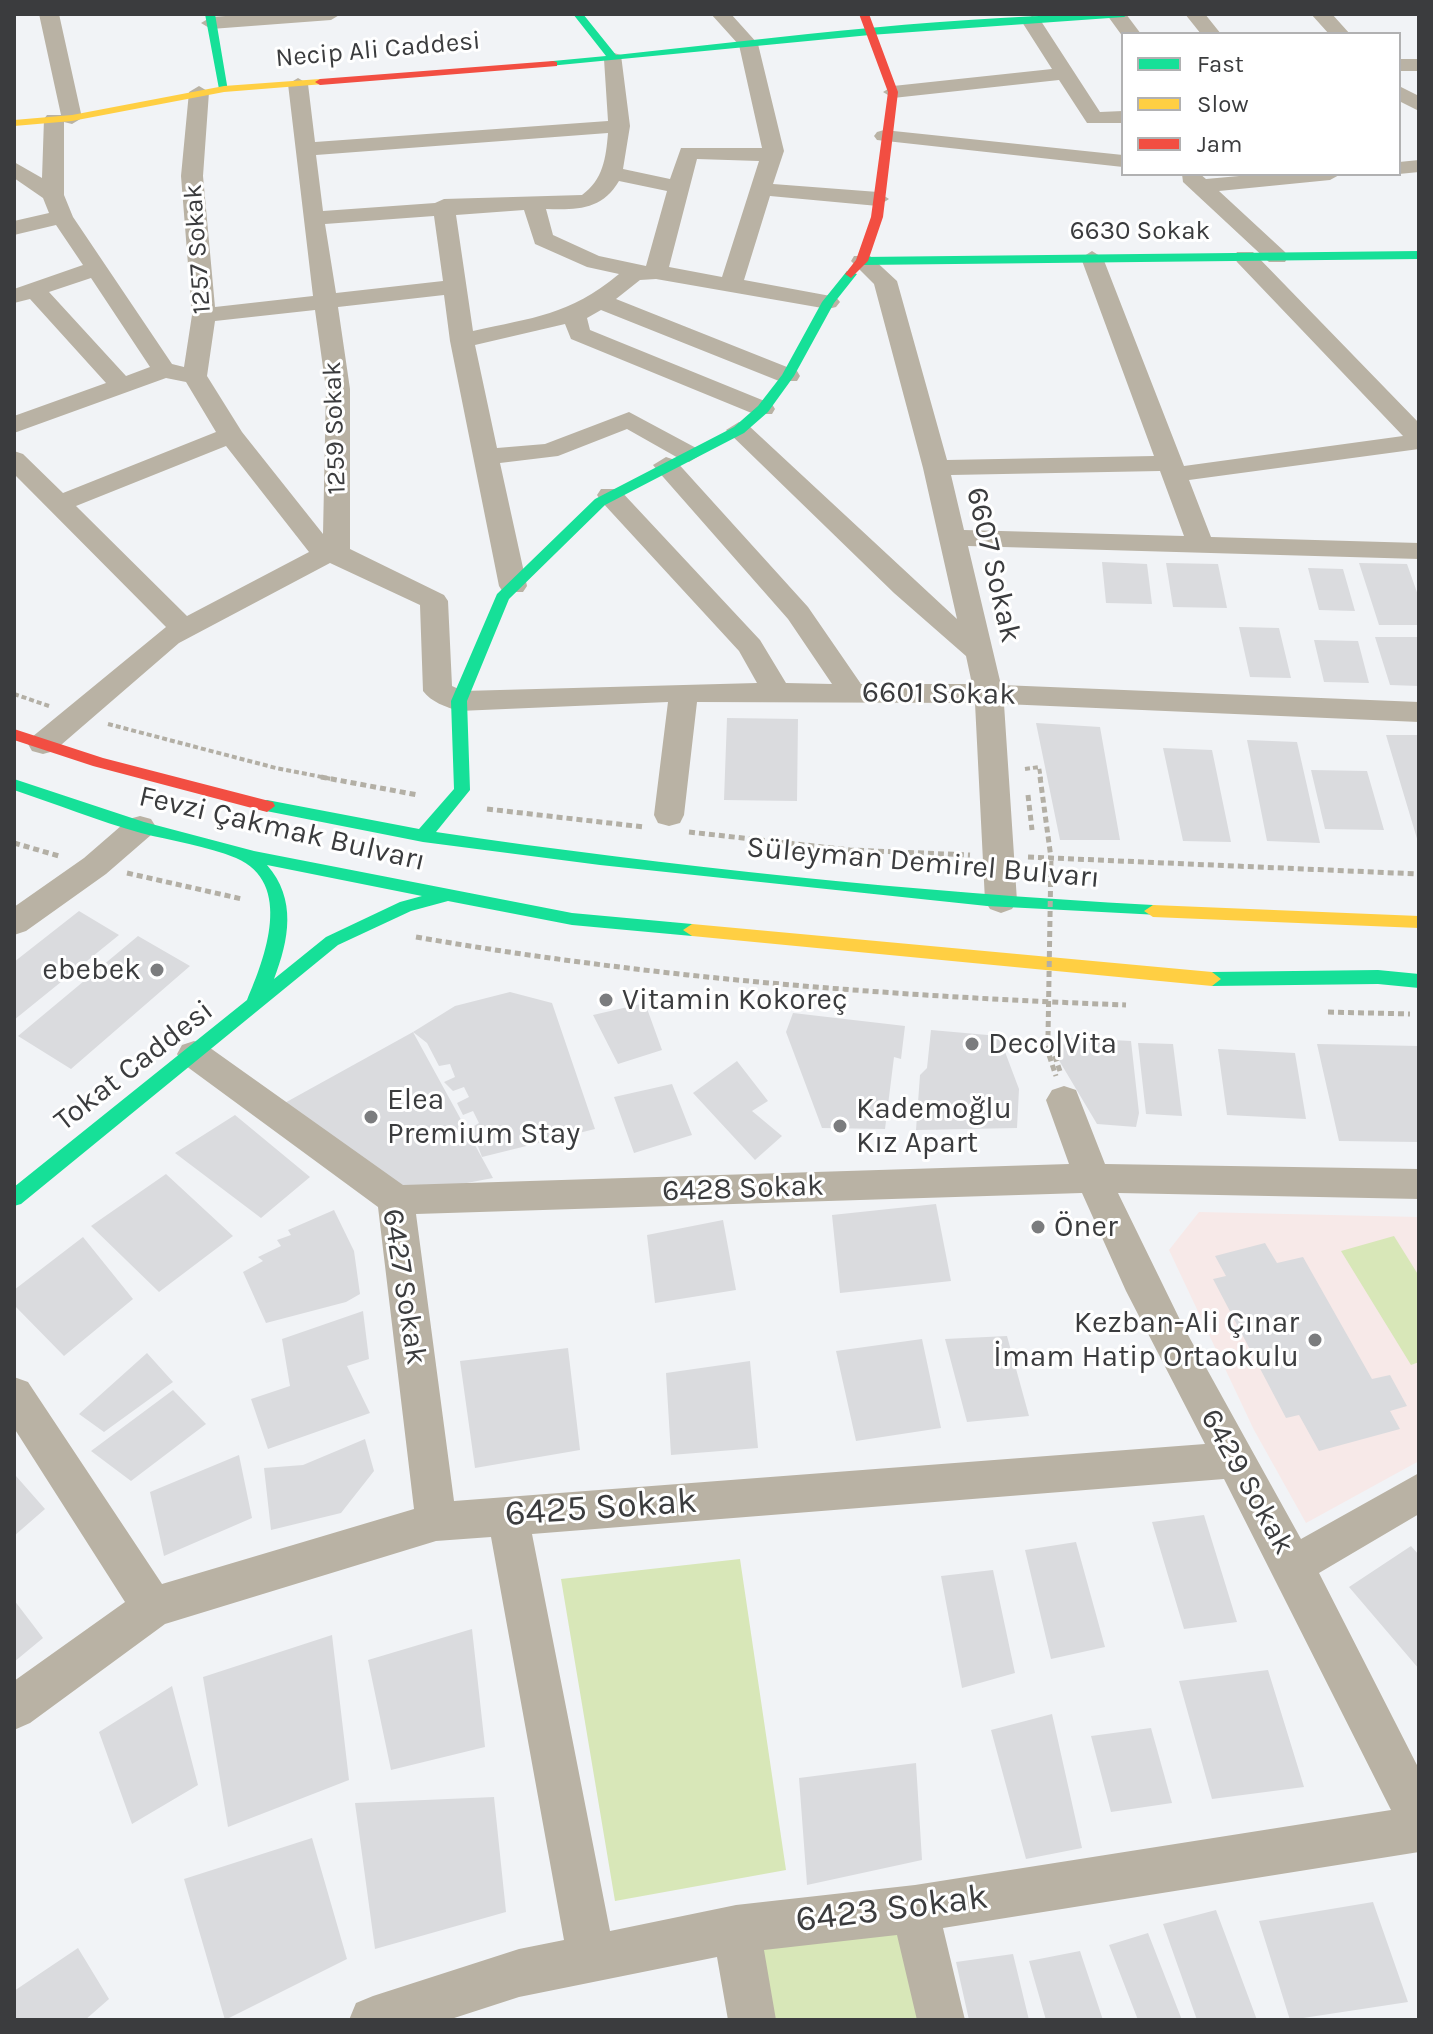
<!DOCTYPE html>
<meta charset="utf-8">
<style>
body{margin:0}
#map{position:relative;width:1433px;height:2034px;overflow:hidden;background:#f1f3f6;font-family:Karla,sans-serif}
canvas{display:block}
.frame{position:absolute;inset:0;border:16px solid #3b3c3e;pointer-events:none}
.legend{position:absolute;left:1121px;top:32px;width:280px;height:144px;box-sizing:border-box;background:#fff;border:2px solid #b1b1b2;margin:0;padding:10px 14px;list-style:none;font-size:24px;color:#3b3c3e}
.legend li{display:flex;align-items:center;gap:16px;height:40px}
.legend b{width:40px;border:2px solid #b1b1b2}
</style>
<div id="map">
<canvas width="1433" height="2034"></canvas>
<div class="frame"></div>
<ul class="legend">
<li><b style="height:10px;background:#16e098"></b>Fast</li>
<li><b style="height:10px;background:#ffcf43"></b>Slow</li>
<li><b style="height:10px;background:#f24e42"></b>Jam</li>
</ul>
</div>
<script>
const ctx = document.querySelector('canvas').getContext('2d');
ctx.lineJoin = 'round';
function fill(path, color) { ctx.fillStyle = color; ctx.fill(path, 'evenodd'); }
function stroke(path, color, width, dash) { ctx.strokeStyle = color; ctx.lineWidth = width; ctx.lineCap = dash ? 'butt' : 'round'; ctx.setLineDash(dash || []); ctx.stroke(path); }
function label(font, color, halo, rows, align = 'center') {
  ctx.font = font + ' Karla,sans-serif'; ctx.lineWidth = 6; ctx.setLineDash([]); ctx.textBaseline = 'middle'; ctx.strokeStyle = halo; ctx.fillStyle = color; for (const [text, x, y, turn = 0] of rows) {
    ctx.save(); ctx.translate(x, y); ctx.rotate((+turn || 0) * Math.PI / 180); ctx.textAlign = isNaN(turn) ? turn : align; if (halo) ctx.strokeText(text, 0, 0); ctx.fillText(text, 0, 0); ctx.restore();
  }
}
const education = new Path2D(`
 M1199,1212L1419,1217V1461L1306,1523L1254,1430L1169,1250Z`);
const green = new Path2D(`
 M1394,1236L1419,1276V1362L1411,1365L1341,1251Z
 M740,1559L786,1870L615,1901L561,1579Z
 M915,1909L937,2020H755L736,1929Z`);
const building = new Path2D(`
 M1102,562L1147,564L1152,604L1106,603Z
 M1166,563L1218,564L1227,608L1173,607Z
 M1359,563L1407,564L1419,598V625H1379Z
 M1308,568L1343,569L1355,611L1319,610Z
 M1239,627L1279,628L1291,678L1250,677Z
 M1375,637H1419V686L1390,685Z
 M1314,640L1358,641L1369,683L1324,682Z
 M727,718L798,719L797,801L724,800Z
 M1036,723L1100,727L1120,840H1060Z
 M1386,735H1419V842H1418Z
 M1247,740L1297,742L1320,843L1267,841Z
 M1163,748L1212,750L1231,842L1183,841Z
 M1311,770L1367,771L1384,830L1325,829Z
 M79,911L119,935L14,1020V962Z
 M138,936L190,966L71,1069L18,1036Z
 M510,992L552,1003L595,1129L482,1157L471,1128L479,1123L473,1111L463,1115L457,1103L469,1097L464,1087L453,1091L444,1082L455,1077L450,1064L439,1066L427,1043L413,1032L455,1006Z
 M645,1003L662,1050L618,1064L593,1015Z
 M793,1013L905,1026L901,1059L894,1057L885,1129L822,1128L786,1032Z
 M931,1030L999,1036L1019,1089L1017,1128L916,1130L920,1075L927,1068Z
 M413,1032L493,1178L393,1197L272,1110Z
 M1071,1038L1131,1041L1139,1113L1136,1127L1097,1124L1054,1052Z
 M1138,1043L1173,1044L1182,1116L1146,1114Z
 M1317,1044L1419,1046V1142L1339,1141Z
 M1218,1049L1295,1053L1306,1119L1227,1115Z
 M737,1061L768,1101L752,1111L782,1136L755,1160L693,1093Z
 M672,1084L692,1135L634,1153L614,1097Z
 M235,1115L310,1177L261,1218L175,1153Z
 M166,1174L233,1236L159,1292L91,1226Z
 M936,1204L951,1281L840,1293L832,1215Z
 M334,1210L354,1251L360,1294L346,1302L266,1323L243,1272L263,1261L258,1257L281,1246L277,1240L291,1235L288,1230Z
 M723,1220L736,1290L655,1303L647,1235Z
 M83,1237L133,1299L64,1356L14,1305V1290Z
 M1265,1243L1277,1263L1303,1257L1372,1379L1390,1375L1407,1406L1390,1411L1400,1429L1319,1451L1299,1415L1286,1418L1213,1279L1226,1276L1215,1256Z
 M363,1311L369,1359L347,1366L370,1413L268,1449L251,1399L290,1386L282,1339Z
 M1007,1336L1029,1416L967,1422L945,1339Z
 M922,1339L941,1428L856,1441L836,1351Z
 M568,1348L580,1450L475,1468L460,1361Z
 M147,1353L173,1382L104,1432L79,1414Z
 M750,1361L758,1448L671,1455L666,1373Z
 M173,1390L206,1424L131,1481L91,1451Z
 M365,1439L374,1471L341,1513L271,1530L264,1468L303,1465Z
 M239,1455L252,1518L164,1556L150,1492Z
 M16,1476L45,1509L14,1536V1477Z
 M1204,1515L1237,1622L1184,1629L1152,1522Z
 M1076,1542L1105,1647L1051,1659L1025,1550Z
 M1411,1546L1419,1555V1669L1349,1587Z
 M993,1570L1015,1673L962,1688L941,1576Z
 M14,1600L43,1638L14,1662Z
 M472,1629L485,1747L391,1770L368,1660Z
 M332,1635L349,1780L228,1827L203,1677Z
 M1268,1670L1304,1787L1212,1799L1179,1681Z
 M172,1686L198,1785L132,1824L99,1732Z
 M1052,1714L1082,1848L1026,1859L991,1730Z
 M1151,1728L1172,1803L1111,1812L1091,1736Z
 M916,1763L922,1860L807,1885L799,1778Z
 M494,1797L506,1912L375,1949L355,1803Z
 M312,1838L347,1959L225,2020L184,1879Z
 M1373,1902L1408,2002L1290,2020L1259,1921Z
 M1216,1910L1257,2020H1197L1163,1924Z
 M1148,1933L1182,2020H1138L1109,1945Z
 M78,1948L109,1999L85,2020H14V1991Z
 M1080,1951L1103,2020H1046L1029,1961Z
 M1013,1954L1029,2020H969L956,1962Z`);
const pathFar1 = new Path2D(`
 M14,694L49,706
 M108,724L276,768L332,779
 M1025,769L1039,767L1041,779`);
const path = new Path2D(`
 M321,777L418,795
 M1040,777L1051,858
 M1028,795L1032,830
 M487,809L644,827
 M689,832L850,850L970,855
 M14,843L59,856
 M1028,857L1419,874
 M127,873L242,899
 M416,937C651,978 887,996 1126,1005
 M1328,1012L1410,1014
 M1048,1037L1061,1074
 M1046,1046L1056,1076`);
const street = new Path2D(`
 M39,14H59L82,118L72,124L64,122V195L73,217L172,364L184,367L192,315L181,176L189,92L199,86L209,92L203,176L215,307L313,296L288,84L298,78L308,84L315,142L608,121L604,59L614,53L621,55L630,126L623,169L670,179L681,148H762L739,45L711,14H731L758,44L784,151L773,184L878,192L889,199L878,206L770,196L744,280L836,297L840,302L836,307L828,309L656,279L640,280L616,299L797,371L800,376L797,381H779L601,310L587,318L590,330L772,404L775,409L772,414H754L571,339L565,324L475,345L497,448L545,444L629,412L698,449L702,454L689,462L680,459L627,429L558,456L500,463L527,586L523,592H503L499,586L450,341L444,295L338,307L350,389V549L444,595L448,601L452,686L463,691L757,683L739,651L601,501L597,495L601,489H619L760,640L786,683L832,684L788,619L657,470L653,465L666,457L675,460L808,607L861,684H972L966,656L894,593L726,430L739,422L748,425L957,619L923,468L874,284L851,261L854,256H870L897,281L947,460L1154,456L1081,258L1092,251L1103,258L1184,466L1403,436L1237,262L1234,257L1237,252H1253L1419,423V449L1189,480L1211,537L1419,543V559L968,546L1001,685L1419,702V722L1004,704L1017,901L1012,909L1001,913L990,909L985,901L975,703L697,702L684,815L680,823L669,826L658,823L654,815L668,702L459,711C446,707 431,702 423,691L420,605L330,563L179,643L54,751L43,754L32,751L28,744L32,737L166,627L14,474V451L23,454L63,493L216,432L186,382L166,378L14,433V416L106,383L30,299L14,303V289L83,265L56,225L14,235V221L49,213L43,198L14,178V162L42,178L44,119L47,115H61ZM608,133C606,158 603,180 582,195L444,199L435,203L323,211L316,155ZM697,159L759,161L722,277L669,267ZM619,181L667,191L646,266L599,256L553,235L546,209C577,210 602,210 619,181ZM524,210L535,244L587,267L619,274C568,316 534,317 473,331L456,215ZM434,216L443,281L336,293L325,224ZM91,278L150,367L126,376L49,292ZM315,310L326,389L323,534L242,432L207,376L215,321ZM226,446L309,552L187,616L76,506ZM1160,471L1184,536L964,530L951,475Z
 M254,14H341L331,20L211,29L201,23L211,17Z
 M1126,14L1141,34L1123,37L1107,15Z
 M1185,14H1205L1221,34H1201Z
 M1311,14H1332L1350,34H1329Z
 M1032,16L1039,18L1100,112L1123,111V123H1087L1059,80L893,98L883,92L893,86L1052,69L1022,22Z
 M1399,59H1419V71H1399Z
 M1399,86L1419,96V111L1399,101Z
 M884,130L1123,155V167L877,140L874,136L877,132Z
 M1419,160V172L1399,174H1397L1399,162Z
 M1182,174H1200L1206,179L1261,174H1341L1330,180L1219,191L1285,252L1288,257L1285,262H1269L1183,182Z
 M140,816L151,819L156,827L151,835L106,874L26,931L14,935V907L84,858L129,819Z
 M194,1041L206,1045L403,1185L1069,1164L1046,1100L1052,1090L1064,1086L1076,1090L1105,1164L1419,1169V1199L1118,1193L1183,1326L1301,1539L1419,1473V1514L1319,1573L1419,1769V1852L943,1928L965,2020H917L897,1935L764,1950L776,2020H728L717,1957L519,1997L448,2020H349L356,2003L373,1996L519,1949L564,1940L491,1537L436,1541L165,1624L30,1723L14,1730V1681L125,1602L14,1428V1377L28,1382L162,1584L414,1509L378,1207L182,1063L177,1054L182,1045ZM1082,1193L1126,1291L1205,1444L454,1501L416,1214ZM1224,1479L1391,1810L915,1885L736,1905L610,1931L532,1534Z`);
const fast = new Path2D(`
 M205,14H215L228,91L219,89Z
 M573,14H583L616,55C786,37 958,14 1129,14L1124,17L870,35L549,66V62L553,61L606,56Z
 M1419,251V259L862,265L856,261L862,257Z
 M847,271L857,274L834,303L794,376L768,412L744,433L605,505L509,599L467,701L470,790L436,832C673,867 913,892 1153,905L1159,907L1162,911L1159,915L987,906L600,865L423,842L261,810L259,806L261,802L267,800L419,829L454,789L451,701L497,594L595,499L734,427L758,406L782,375L822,302Z
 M14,779L144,822L254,851L572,913L692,924L701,930L692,936L572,925L448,901L411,911L338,945L21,1204L14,1206V1187L247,1000C265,958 294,883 236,858C207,846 172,841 141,833C98,821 56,804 14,790ZM267,865L422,896L400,902L326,937L274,979C289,940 297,899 267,865Z
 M1378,970L1419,974V988L1378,984L1212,986L1203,979L1212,972Z`);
const slow = new Path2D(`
 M320,79L325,82L324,84L224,92L72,121L14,126V120L72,115L224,86Z
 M1153,905L1419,916V928L1153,917L1144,911Z
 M692,924L1212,972L1221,979L1212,986L692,936L683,930Z`);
const jam = new Path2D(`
 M859,14H869L898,92L883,217L868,261L851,278L845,274L856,260L871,217L888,92Z
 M553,61L557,62V66L320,85L315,82L320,79Z
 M14,729L103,758L273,802L275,806L267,812L93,766L14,740Z`);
const pathBridge = new Path2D(`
 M1048,1037L1051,858`);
const markers = [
 [157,970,8,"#7b7c7e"],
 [606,1000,8,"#7b7c7e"],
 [972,1044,8,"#7b7c7e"],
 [371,1117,8,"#7b7c7e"],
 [840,1126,8,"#7b7c7e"],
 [1038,1227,8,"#7b7c7e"],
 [1315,1340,8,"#7b7c7e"]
];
const farStreetnames = [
 ["Necip Ali Caddesi",378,50,-5],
 ["6630 Sokak",1140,232],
 ["1257 Sokak",198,249,-94],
 ["1259 Sokak",335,428,-92]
];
const streetNames = [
 ["6607 Sokak",993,565,77],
 ["6601 Sokak",939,694,1],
 ["Fevzi Çakmak Bulvarı",282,829,13],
 ["Süleyman Demirel Bulvarı",923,863,5],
 ["Tokat Caddesi",134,1066,-38],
 ["6428 Sokak",743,1189,-2],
 ["6427 Sokak",404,1287,81],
 ["6429 Sokak",1247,1482,61]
];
const poiNames = [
 ["ebebek",141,970,"right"],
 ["Vitamin Kokoreç",622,1000],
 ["Deco|Vita",988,1044],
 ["Elea",387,1100],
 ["Premium Stay",387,1134],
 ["Kademoğlu",856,1109],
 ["Kız Apart",856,1143],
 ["Öner",1054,1227],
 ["Kezban-Ali Çınar",1299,1323,"right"],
 ["İmam Hatip Ortaokulu",1299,1357,"right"]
];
const nearStreetnames = [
 ["6425 Sokak",601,1508,-4],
 ["6423 Sokak",892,1909,-7]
];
fill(education, '#f7e9e8');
fill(green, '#d8e7b8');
fill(building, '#dadbde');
stroke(pathFar1, '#b3afa5', 4, [5, 3]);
stroke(path, '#b3afa5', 5, [6, 4]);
fill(street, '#b9b2a4');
fill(fast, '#16e098');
fill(slow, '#ffcf43');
fill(jam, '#f24e42');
stroke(pathBridge, '#b3afa5', 5, [6, 4]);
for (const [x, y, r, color] of markers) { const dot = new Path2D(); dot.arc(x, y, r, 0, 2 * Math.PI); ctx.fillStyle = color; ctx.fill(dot); stroke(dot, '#fff', 3); }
label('26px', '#3b3c3e', '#fff', farStreetnames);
label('30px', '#3b3c3e', '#fff', streetNames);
label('30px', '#3b3c3e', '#fff', poiNames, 'left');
label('36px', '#3b3c3e', '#fff', nearStreetnames);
</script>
